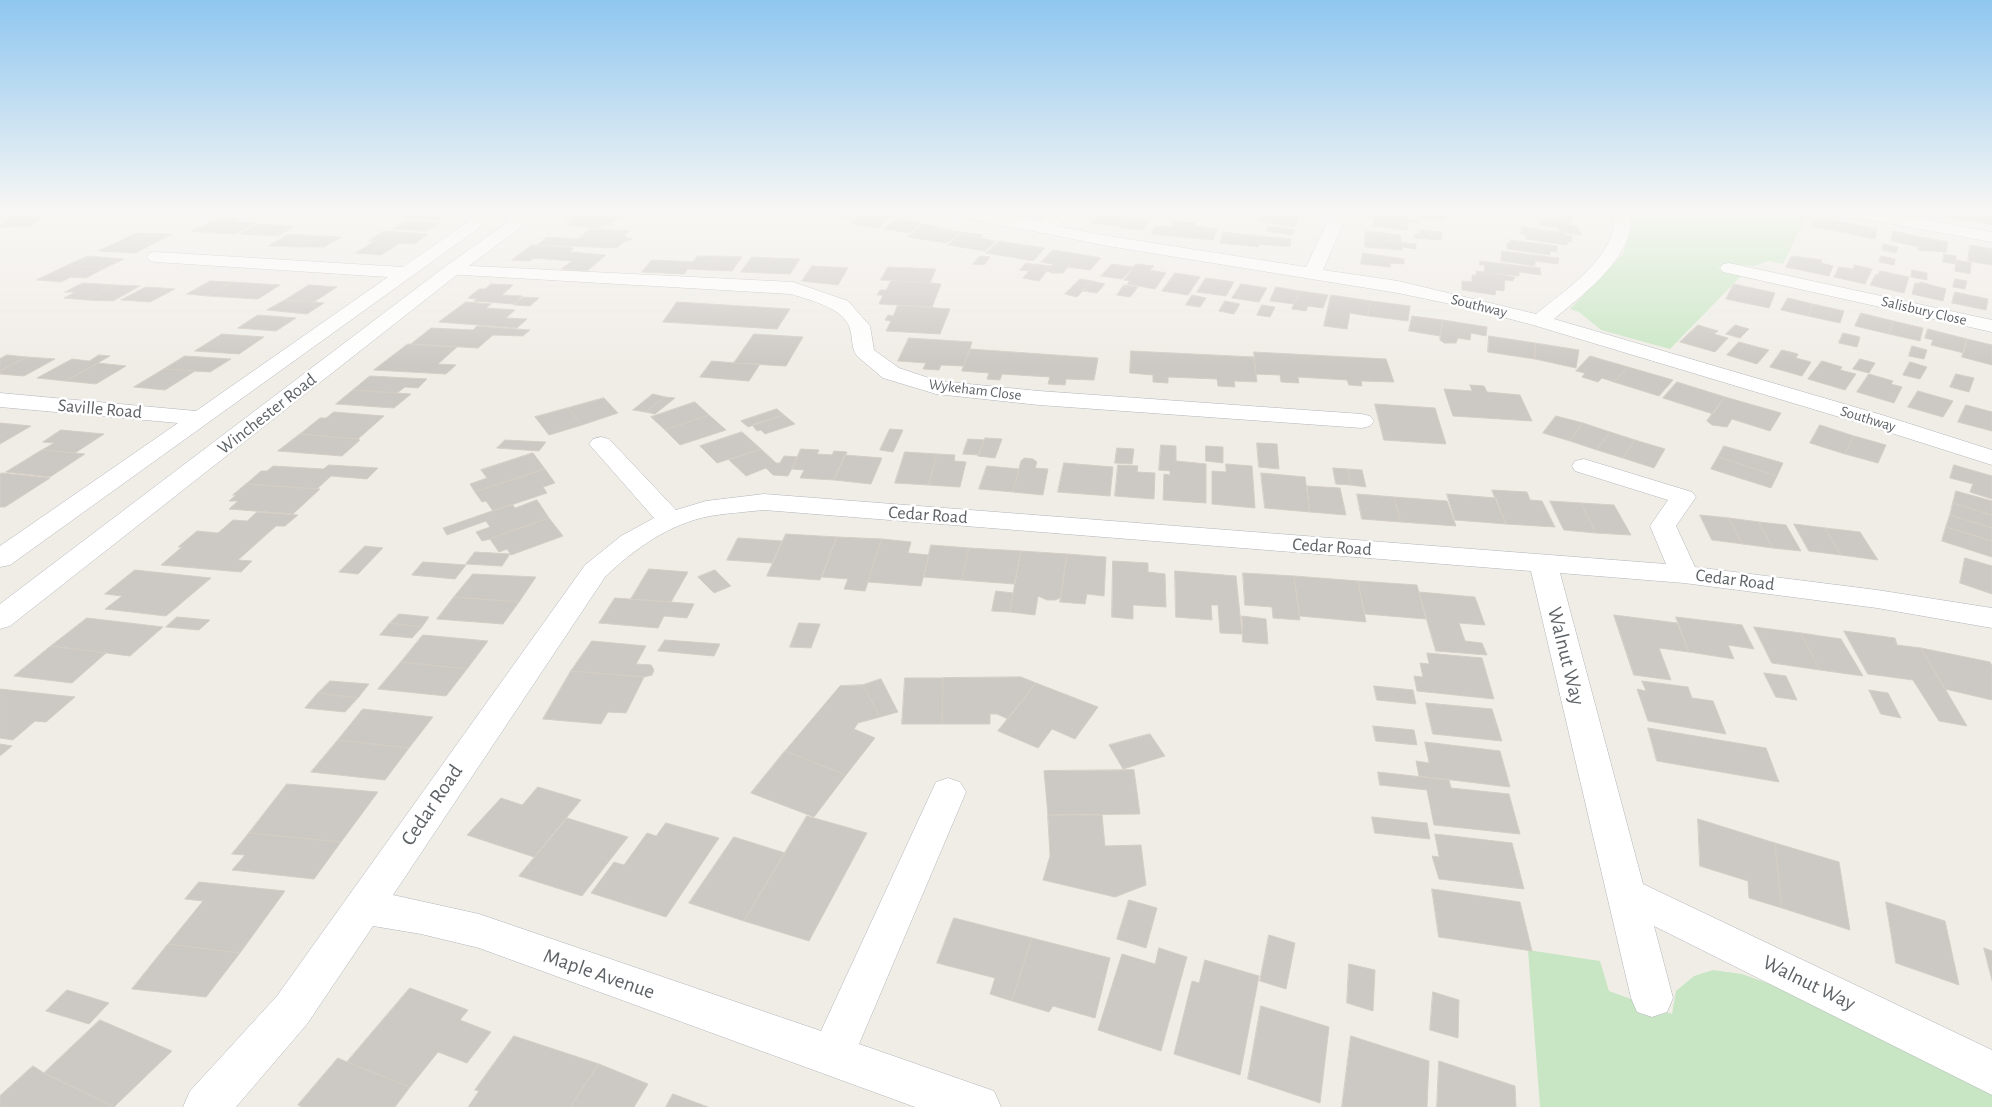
<!DOCTYPE html>
<style>
body{margin:0}
canvas{display:block;background:#f0ede7}
</style>
<canvas width="1992" height="1107"></canvas>
<script>
const ctx = document.querySelector('canvas').getContext('2d');
ctx.lineJoin = 'round';
function fill(path, color) { ctx.fillStyle = color; ctx.fill(path, 'evenodd'); }
function stroke(path, color, width, dash) { ctx.strokeStyle = color; ctx.lineWidth = width; ctx.lineCap = dash ? 'butt' : 'round'; ctx.setLineDash(dash || []); ctx.stroke(path); }
function label(font, color, halo, rows, align = 'center') {
  ctx.font = font + ' "Alegreya Sans",sans-serif'; ctx.lineWidth = 5; ctx.setLineDash([]); ctx.textBaseline = 'middle'; ctx.strokeStyle = halo; ctx.fillStyle = color; for (const [text, x, y, turn = 0] of rows) {
    ctx.save(); ctx.translate(x, y); ctx.rotate((+turn || 0) * Math.PI / 180); ctx.textAlign = isNaN(turn) ? turn : align; if (halo) ctx.strokeText(text, 0, 0); ctx.fillText(text, 0, 0); ctx.restore();
  }
}
const green = new Path2D(`
 M1634,210L1789,212L1809,210L1783,264L1768,261L1755,266L1723,264L1718,269L1742,275L1670,349L1601,330L1579,312L1570,309L1623,254L1631,230Z
 M1528,950L1600,961L1609,991L1672,1014L1676,991L1694,976L1713,970L1742,974L1778,987L1992,1092V1107H1540Z`);
const building = new Path2D(`
 M9,210H43L38,213L1,216Z
 M413,210H454L440,220L402,217Z
 M581,210H631L621,218L575,214Z
 M814,210H855L844,218L810,213Z
 M1264,210H1283L1303,213L1298,221L1261,215Z
 M1528,210L1572,211L1573,219L1528,213Z
 M1906,210H1936L1935,215Z
 M1948,210L1966,212V210L1979,211L1977,222L1947,217Z
 M867,211L894,215L878,228L850,224Z
 M1098,211L1122,214L1120,217H1122L1118,226L1091,223Z
 M1979,211L1992,213V225L1977,222Z
 M1374,212L1409,215V219L1418,220V223L1374,219Z
 M575,214L619,217L609,225H604L600,228L567,225L572,222H565Z
 M1420,214L1444,216V220L1420,218Z
 M1261,215L1298,221L1295,227L1256,221Z
 M43,216L30,226L0,227V225L11,217Z
 M1122,217L1148,220L1143,230L1119,228Z
 M1540,217L1571,220V225L1578,226L1581,235L1559,232V228L1540,225Z
 M1813,217L1849,223L1846,233L1810,226Z
 M226,218L240,219L212,233L192,231L214,220H220Z
 M897,219L922,223L909,233L884,229Z
 M1374,219L1408,222L1407,230L1373,226Z
 M406,221L439,223L427,231L393,229Z
 M1175,221L1196,223L1190,238L1151,234L1155,226L1169,227Z
 M234,222L257,223L235,234L212,233Z
 M1849,223L1877,229L1875,239L1846,233Z
 M258,224L295,226L278,236L240,234Z
 M923,224L937,226L935,228L960,232L947,243L908,237Z
 M1195,226L1217,229L1213,240L1190,238Z
 M1269,226L1295,230L1292,235L1266,231Z
 M1522,227L1565,233V235L1572,236V242L1567,241V245L1526,239V235L1521,234Z
 M590,229L630,231L624,236L632,239L624,242L617,248L537,245L547,237L578,239Z
 M1420,230L1442,232V236L1420,234Z
 M384,231L428,234L414,244L369,241Z
 M1366,231L1400,235L1401,242L1365,239Z
 M1893,231L1921,237L1919,247L1891,241Z
 M962,232L983,235L980,238L996,241L985,251L948,245Z
 M1223,232L1260,236L1258,247L1220,243Z
 M136,233L172,234L154,243L118,242Z
 M289,234L317,236L296,247L268,246Z
 M1415,234L1441,236L1442,240L1415,238Z
 M317,236L342,237L324,247H296Z
 M1260,236L1291,239L1290,247L1258,244Z
 M1921,237L1948,242L1946,252L1918,250Z
 M1365,239L1416,244V249L1402,247V250L1365,247Z
 M1510,240L1557,246V252L1550,251V255L1507,249V243H1510Z
 M375,241L400,243L381,255L356,253Z
 M999,241L1024,245L1011,257L986,253Z
 M118,242L154,243L136,253L98,251Z
 M1883,244L1898,247L1896,253L1882,250Z
 M532,245L574,248L570,252L606,255L587,271L561,269L572,261L534,258L529,261L512,260Z
 M1024,245L1045,248L1033,261L1011,257Z
 M1970,245L1992,249V265L1968,261Z
 M1053,250L1079,254L1063,273H1052L1047,271L1053,264L1041,262Z
 M1502,251L1559,258L1558,264L1535,261V266L1501,261Z
 M1363,253L1404,259V264L1391,263L1390,267L1361,264Z
 M1079,254L1101,258L1090,270L1068,267Z
 M1944,254L1956,256V264L1943,262Z
 M88,256L124,259L105,268L68,265Z
 M698,256H718L708,270L687,269Z
 M718,256L742,257L732,271L708,270Z
 M980,256L990,257L984,265L973,264Z
 M1792,256L1822,260L1821,263L1833,266L1829,276L1786,267Z
 M1881,256L1895,259L1894,265L1879,262Z
 M752,257L773,258L763,273L741,272Z
 M773,258L800,259L790,274L763,273Z
 M652,260L693,262L684,274L642,272Z
 M1957,260L1971,263L1970,274L1955,271Z
 M1480,261L1540,268L1541,275L1519,272V276L1484,272L1485,265H1480Z
 M1026,263L1036,265L1029,271L1020,270Z
 M1036,264L1051,266L1039,281L1023,278Z
 M1112,264L1133,267L1122,279L1101,276Z
 M1136,264L1154,266L1150,270L1166,273L1155,289L1127,284L1130,281L1124,280Z
 M68,265L105,268L86,278L71,277L61,282L37,280Z
 M1855,265L1872,269L1865,284L1834,277L1839,267L1853,269Z
 M812,266L848,268L838,285L802,281Z
 M888,267L936,269L930,283L881,280Z
 M1912,270L1927,273V280L1911,277Z
 M1477,271L1515,277L1513,281L1505,280L1504,291L1496,290L1495,295L1462,290V281L1472,282V275H1476Z
 M1880,271L1909,277L1904,293L1870,285L1876,274L1878,275Z
 M1175,273L1200,277L1188,295L1162,291Z
 M1206,278L1234,282L1226,296L1197,292Z
 M1080,279L1092,281L1077,297L1065,294Z
 M1955,279L1967,281L1965,289L1953,287Z
 M210,281L231,282L208,296L187,294Z
 M891,281L930,283L941,284L932,307L879,304L883,295H877L880,290H886Z
 M1092,281L1105,284L1097,293L1083,291Z
 M231,282L280,285L258,299L208,296Z
 M1920,282L1946,289L1943,301L1912,294L1915,283L1920,284Z
 M83,283L115,285L87,300L64,298L75,292H65Z
 M491,284L513,285L502,295L522,296L514,304L474,301L477,299L468,298L479,289H485Z
 M1241,284L1267,288L1259,302L1232,298Z
 M1734,284L1775,293L1769,308L1726,299Z
 M115,285L140,286L113,301L87,300Z
 M309,285L337,287L314,302L285,300Z
 M1124,285L1138,287L1130,297L1117,295Z
 M146,287L175,289L150,302L121,300Z
 M1276,287L1300,291L1294,304L1270,301Z
 M1300,291L1328,295L1323,308L1308,306L1306,311L1292,309Z
 M1955,292L1988,299L1986,310L1952,303Z
 M1192,295L1206,298L1200,307L1186,305Z
 M1331,295L1371,301L1368,316L1350,313L1347,329L1324,326Z
 M523,297L539,298L530,306L514,305Z
 M1788,298L1813,304L1808,316L1781,310Z
 M285,300L314,302L324,303L307,314L267,310Z
 M1225,301L1240,304L1234,314L1219,311Z
 M1371,301L1410,306L1408,321L1368,316Z
 M466,302L491,304L486,308L515,310L506,318L527,319L517,328L439,322Z
 M677,302L790,309L777,329L663,322Z
 M1813,304L1844,311L1840,323L1808,316Z
 M898,305L950,309L940,334L886,331L891,321L885,320L888,315L893,316Z
 M1262,305L1275,307L1270,317L1257,315Z
 M1861,313L1893,321L1889,334L1855,326Z
 M258,315L296,318L276,331L238,328Z
 M1412,316L1443,320L1440,336L1409,331Z
 M1443,320L1487,327L1486,336L1471,333L1470,340L1458,338L1456,343H1444L1440,340Z
 M1893,321L1923,328L1920,341L1889,334Z
 M1698,325L1718,331L1714,334L1728,338L1715,352L1680,342Z
 M1735,325L1749,329L1740,338L1726,334Z
 M477,326L530,330L523,336L493,335L478,348L411,344L431,328L473,330Z
 M1928,329L1967,339L1964,353L1931,345L1933,340L1925,338Z
 M1843,333L1860,337L1857,347L1839,343Z
 M222,334L264,337L239,354L195,351Z
 M754,334L803,337L786,366L734,363Z
 M1489,336L1535,343V359L1488,352Z
 M909,338L972,342L964,366L941,365L939,370L923,369L926,363L898,361Z
 M1967,339L1992,345V365L1962,357Z
 M1739,342L1769,350L1757,364L1727,355Z
 M1535,343L1579,350L1576,368L1535,359Z
 M408,344L457,347L438,364L456,365L446,374L374,370Z
 M1912,346L1927,350L1924,359L1909,356Z
 M970,349L1098,358L1094,380L1066,379L1065,385L1048,384L1050,377L1002,374L1000,380L987,379L989,373L962,371Z
 M1782,350L1798,354L1796,358L1811,362L1802,376L1770,367Z
 M1131,351L1254,357L1257,382L1234,381L1235,387L1218,386L1217,379L1168,377V383L1153,382V375L1130,373Z
 M1254,352L1386,359L1394,382L1361,381L1362,386L1349,385L1347,380L1298,377L1299,383L1281,382L1280,375L1256,374Z
 M7,355L27,357L0,371V359Z
 M99,355L110,356L66,381L37,378L72,359L89,361Z
 M185,356L231,359L210,372L164,369Z
 M1590,356L1628,367L1614,382L1602,378L1598,382L1582,377L1585,373L1576,371Z
 M27,357L55,359L24,376L0,374V371Z
 M1860,359L1875,363L1869,373L1853,369Z
 M712,361L734,363L760,364L749,381L700,377Z
 M1822,361L1842,367L1840,370L1856,374L1845,390L1808,379Z
 M1910,362L1927,367L1920,379L1903,375Z
 M98,363L126,366L96,384L66,381Z
 M1628,367L1673,380L1659,396L1614,382Z
 M164,369L195,371L165,390L134,387Z
 M1869,374L1893,381L1891,384L1902,387L1894,403L1857,392Z
 M1956,374L1974,378L1969,392L1950,387Z
 M370,376L427,379L418,388L405,387L397,393L353,390Z
 M1677,382L1725,397L1713,414L1663,398Z
 M1470,385L1484,386L1487,392L1520,395L1532,421L1453,416L1444,389L1472,391Z
 M353,390L397,393L411,394L394,408L336,404Z
 M1918,391L1953,401L1943,417L1908,407Z
 M653,394L665,397L646,412L633,410Z
 M665,397L675,398L655,414L646,412Z
 M1725,397L1781,413L1770,431L1732,419L1727,427L1712,425L1707,421Z
 M604,398L618,413L582,425L568,408Z
 M695,402L709,415L665,430L651,417Z
 M1375,404L1435,408L1446,444L1384,440Z
 M1966,405L1992,412V431L1958,422Z
 M568,408L582,425L549,435L535,417Z
 M777,409L784,415L748,427L741,421Z
 M334,412L384,416L358,439L300,434L320,418H326Z
 M709,415L726,430L680,445L665,430Z
 M784,415L795,424L765,434L761,430L757,431L752,425Z
 M1556,416L1583,423L1570,441L1543,433Z
 M0,423L31,426L0,444Z
 M1583,423L1610,432L1597,450L1570,441Z
 M1820,425L1854,436L1845,454L1810,443Z
 M890,429L903,430L893,452L880,450Z
 M61,430L104,434L75,453L42,450L54,443L43,442Z
 M742,432L761,449L717,463L700,446Z
 M1610,432L1635,440L1623,458L1597,450Z
 M300,434L358,439L360,440L342,456L278,451Z
 M1854,436L1886,445L1878,463L1845,454Z
 M985,438L1002,439L995,458L978,456Z
 M968,439L984,440L979,455L963,454Z
 M505,440L546,442L539,451L497,448Z
 M1635,440L1665,449L1654,468L1623,458Z
 M1257,443L1277,444L1279,469L1259,467Z
 M1161,445L1176,446V461L1206,464V503L1163,500L1164,474L1170,475V471L1159,470Z
 M1206,446L1223,447V463L1206,461Z
 M1724,446L1783,463L1777,476L1718,457Z
 M1117,448L1134,449L1132,464L1115,463Z
 M761,449L776,463H780L784,456L798,457L788,476L773,475L766,468L746,476L729,460Z
 M801,449L819,450L817,454L832,455L834,451L847,452L834,480L800,478L804,470L792,469Z
 M42,450L75,453L85,454L50,477L6,472Z
 M905,452L937,454L929,485L895,483Z
 M533,453L545,469L475,492L470,484L487,478L481,470Z
 M937,454L955,455L954,461L966,462L960,487L929,485Z
 M845,455L882,458L871,484L834,480Z
 M1718,457L1777,476L1771,488L1711,469Z
 M1025,458L1033,459L1037,462L1035,468L1048,469L1043,495L1013,492L1021,461Z
 M1064,463L1113,467L1110,496L1058,492Z
 M1226,464L1252,466L1255,508L1212,504V471L1226,472Z
 M329,465L378,468L367,479L331,476L317,489L246,484L261,471H267L273,466L323,469Z
 M1118,465L1138,466L1137,472L1155,473L1154,499L1115,496Z
 M1954,465L1992,476V499L1970,492L1973,484L1950,478Z
 M987,466L1019,469L1013,492L979,489Z
 M1333,468L1348,469L1351,485L1336,484Z
 M545,469L555,483L543,487L547,493L493,511L486,501L482,502L475,492Z
 M1348,469L1362,470L1366,487L1351,485Z
 M2,473L50,478L5,507H0V474Z
 M1261,473L1305,477L1310,512L1265,508Z
 M246,484L317,489H320L293,514L229,509L238,501H229L236,495H233Z
 M1307,486L1340,488L1346,515L1310,512Z
 M1492,490L1527,492L1530,500L1542,501L1555,527L1506,524Z
 M1956,491L1992,501V515L1953,503Z
 M1357,494L1394,497L1401,522L1362,519Z
 M1447,494L1496,498L1506,524L1455,520Z
 M1394,497L1447,501L1456,526L1401,522Z
 M537,500L549,518L490,539L482,541L476,532L490,527L486,521L447,535L443,528L512,504L515,508Z
 M1550,501L1581,503L1596,533L1564,530Z
 M1581,503L1614,505L1631,535L1596,533Z
 M1953,503L1992,515V528L1950,515Z
 M257,512L298,515L285,526H276L238,560L252,561L241,572L161,565L182,547H178L197,531L218,533L233,520L247,521Z
 M1700,515L1729,518L1743,544L1712,540Z
 M1950,515L1992,528V541L1946,527Z
 M549,518L563,536L511,555L507,549L499,552L490,539Z
 M1729,518L1759,522L1773,548L1743,544Z
 M1759,522L1786,525L1801,551L1773,548Z
 M1794,524L1825,528L1841,555L1809,551Z
 M1946,527L1992,541V557L1942,541Z
 M1825,528L1860,532L1878,560L1841,555Z
 M786,534L837,537L820,580L767,576Z
 M837,537L882,539L865,591L844,589L848,579L822,577Z
 M738,538L782,541L772,563L727,560Z
 M882,539L911,542L908,553L929,555L921,586L868,582Z
 M931,545L969,548L962,580L924,577Z
 M365,546L383,548L358,574L339,572Z
 M969,548L1021,551L1014,584L962,580Z
 M1021,551L1067,554L1061,597L1056,600H1047L1038,596L1035,615L1010,612Z
 M475,552L510,554L502,566L466,564Z
 M1067,554L1106,557L1104,596L1087,594L1085,604L1060,602Z
 M1965,558L1992,566V594L1960,583Z
 M1113,561L1148,563V572L1165,574L1166,607L1133,605V619L1112,617Z
 M423,562L466,565L455,579L412,575Z
 M649,569L688,572L671,602L631,599Z
 M135,570L211,578L166,616L105,609L122,596L105,594Z
 M715,570L731,586L714,593L698,577Z
 M1175,571L1236,576L1242,634L1220,633L1218,605H1211L1212,620L1176,617Z
 M1243,573L1294,576L1300,620L1273,618L1272,607L1245,605Z
 M473,574L536,577L519,602L454,597Z
 M1294,576L1358,581L1366,622L1300,616Z
 M1358,581L1417,585L1426,619L1365,614Z
 M996,591L1013,593L1010,612L992,611Z
 M1419,592L1475,597L1485,625L1459,623L1465,641L1482,643L1487,655L1436,651Z
 M454,597L519,602L503,624L437,619Z
 M615,598L671,602L694,604L687,618L664,616L658,628L599,623Z
 M399,614L429,617L422,627L390,623Z
 M1614,615L1677,623L1689,652L1659,648L1671,680L1634,675Z
 M1242,616L1266,619L1268,644L1243,642Z
 M177,617L210,620L199,630L166,627Z
 M1676,617L1742,625L1754,649L1728,645L1734,659L1689,652Z
 M87,618L163,627L130,656L51,646Z
 M390,623L422,627L412,638L380,635Z
 M799,623L820,624L811,648L790,647Z
 M1754,627L1801,633L1820,670L1772,663Z
 M1844,631L1895,638L1897,645L1921,648L1967,726L1939,721L1913,680L1868,674Z
 M1801,633L1841,639L1863,676L1820,670Z
 M423,635L488,641L467,669L401,662Z
 M665,640L720,644L714,656L658,651Z
 M592,641L646,646L636,664L651,665L654,670L652,675L644,677L571,671Z
 M51,646L106,653L72,683L14,676Z
 M1921,648L1990,662L1992,666V700L1945,689Z
 M1427,653L1482,658L1494,699L1417,691L1414,676L1423,677L1420,663L1429,664Z
 M401,662L467,669L446,696L378,689Z
 M571,671L644,677L626,713L608,712L601,724L543,719Z
 M1764,673L1786,676L1797,700L1776,697Z
 M1021,677L1036,683L1008,719L997,714H990V724H942L943,678Z
 M905,678H943L942,724H902Z
 M881,679L898,712L880,717L863,685Z
 M330,681L369,684L358,698L318,693Z
 M1642,681L1688,687L1692,698L1713,701L1726,734L1648,721L1637,689L1646,691Z
 M1036,683L1098,707L1075,739L1052,729L1038,748L998,731Z
 M863,685L880,717L858,723L854,729L875,738L846,775L785,751L840,686Z
 M1374,686L1413,690L1416,704L1377,700Z
 M0,689L75,697L46,722L35,721L13,740L0,738Z
 M1869,690L1888,693L1901,718L1881,714Z
 M318,693L358,698L345,712L305,708Z
 M1426,703L1492,709L1502,741L1433,734Z
 M363,709L433,717L409,748L338,740Z
 M1373,726L1414,730L1417,745L1376,741Z
 M1648,728L1766,748L1779,782L1657,761Z
 M1150,734L1165,756L1123,769L1109,745Z
 M338,740L409,748L385,780L311,772Z
 M1425,742L1500,751L1510,787L1419,776L1416,761L1429,763Z
 M0,744L12,746L0,756Z
 M785,751L846,775L814,817L751,793Z
 M1134,770L1140,814L1048,815L1044,771Z
 M1378,772L1449,780L1451,788L1509,794L1520,834L1434,825L1427,790L1380,785Z
 M287,784L378,792L341,842L249,833Z
 M538,787L581,800L534,857L467,835L501,798L522,805Z
 M1048,815H1102L1105,846L1141,845L1146,885L1115,897L1043,880L1050,856Z
 M807,816L867,833L809,941L744,921Z
 M1372,817L1427,823L1430,839L1375,833Z
 M567,818L628,837L582,896L519,876Z
 M1698,819L1775,843L1782,908L1749,898L1748,881L1700,866Z
 M666,823L719,838L666,917L591,893L614,862L624,865L647,833L656,836Z
 M249,833L341,842L314,879L232,870L245,855L232,854Z
 M1435,834L1512,843L1524,889L1439,879L1432,856L1439,857Z
 M734,837L785,853L744,921L689,903Z
 M1775,843L1839,862L1850,930L1782,908Z
 M199,882L285,891L240,953L168,944L203,901L185,899Z
 M1432,889L1520,902L1532,951L1439,937Z
 M1129,900L1157,908L1146,948L1117,939Z
 M1886,902L1945,921L1959,985L1896,963Z
 M954,918L1032,938L1012,1001L990,994L995,978L937,963Z
 M1269,935L1295,943L1286,989L1260,981Z
 M1032,938L1110,958L1095,1018L1053,1006L1049,1012L1012,1001Z
 M168,944L240,953L206,997L132,989Z
 M1159,948L1187,957L1161,1051L1098,1030L1122,954L1155,964Z
 M1984,948L1992,951V980Z
 M1205,960L1259,976L1240,1075L1174,1054L1192,981L1199,983Z
 M1349,964L1375,970L1373,1011L1347,1003Z
 M410,988L468,1010L460,1020L491,1032L467,1063L438,1052L410,1087L347,1062Z
 M67,990L109,1003L89,1024L46,1011Z
 M1433,992L1459,1000L1458,1038L1430,1030Z
 M1261,1006L1329,1027L1320,1103L1248,1079Z
 M100,1020L172,1051L114,1107L44,1073Z
 M514,1036L599,1064L570,1107H468L479,1091L475,1090Z
 M1351,1036L1429,1061L1427,1107H1342Z
 M338,1058L347,1062L410,1087L395,1107H302L298,1105Z
 M1439,1061L1515,1086L1516,1107H1437Z
 M599,1064L648,1084L634,1107H570Z
 M33,1066L44,1073L114,1107H0V1096Z
 M673,1094L708,1107H666Z`);
const street = new Path2D(`
 M485,210H504L10,565L0,567V546L178,423L0,407V393L196,411L388,277L156,262L150,261L147,257L150,253L156,252L403,267Z
 M944,210H978L1040,222L1058,210H1077L1057,226L1108,236L1306,267L1333,210H1349L1323,270L1398,281L1536,314C1562,293 1605,264 1613,230C1615,224 1614,216 1614,210H1630C1630,217 1631,224 1630,230C1622,266 1581,296 1554,319L1882,415L1992,450V465L1866,425L1533,325L1465,307L1398,293L1108,246L952,215L946,213Z
 M1835,210H1872L1992,232V242L1843,215L1837,213Z
 M1729,263L1992,320V332L1723,272L1720,268L1723,264Z
 M452,265L793,282L848,301L870,326L874,350L899,368L938,381L1039,391L1362,414L1370,416L1374,421L1370,426L1362,428L1039,405L936,394L883,378L857,356C851,348 853,339 850,329C845,308 809,300 791,294L446,274L443,270L446,266Z
 M601,437L609,439L676,510L706,501L764,494L1666,564L1650,526L1668,500L1575,471L1572,466L1575,461L1584,459L1692,492L1696,497L1676,526L1695,567L1877,590L1992,608V628L1877,608L1684,583L1560,573L1643,884L1992,1050V1095L1654,926L1673,998L1667,1012L1652,1017L1637,1012L1631,998L1531,571L764,510C746,512 728,513 710,516C669,524 634,549 605,577L393,895L479,914L821,1031L936,782L948,778L960,782L966,792L859,1044L994,1091L1001,1107H915L479,948L421,934L373,926L307,1024L236,1107H183L190,1091L277,996L585,565L621,536L654,518L589,444L593,439Z`);
const secondary = new Path2D(`
 M525,210H544L458,274L10,626L0,629V604L446,266Z`);
const farStreetnames = [
 ["Southway",1479,306,14],
 ["Salisbury Close",1924,311,13],
 ["Wykeham Close",975,390,7],
 ["Southway",1868,419,17]
];
const streetNames = [
 ["Saville Road",100,409,5],
 ["Winchester Road",267,414,-38],
 ["Cedar Road",928,515,4],
 ["Cedar Road",1332,547,4],
 ["Cedar Road",1735,580,7]
];
const nearStreetnames = [
 ["Walnut Way",1566,656,76],
 ["Cedar Road",432,805,-56],
 ["Maple Avenue",599,974,19],
 ["Walnut Way",1809,983,26]
];
fill(green, '#c9e6c4');
fill(building, '#ccc8c4');
stroke(building, '#d5cec5', 1);
stroke(street, '#b2b5b9', 1);
stroke(secondary, '#b3b7bb', 1);
fill(street, '#fff');
fill(secondary, '#fff');
const sky = ctx.createLinearGradient(0, 0, 0, 365);
sky.addColorStop(0, '#8fc7f0');
sky.addColorStop(0.58, '#f8f7f4');
sky.addColorStop(1, '#f8f7f400');
ctx.fillStyle = sky;
ctx.fillRect(0, 0, 1992, 365);
label('15px', '#5e6367', '#fff', farStreetnames);
label('18px', '#5e6367', '#fff', streetNames);
label('21px', '#5e6367', '#fff', nearStreetnames);
</script>
